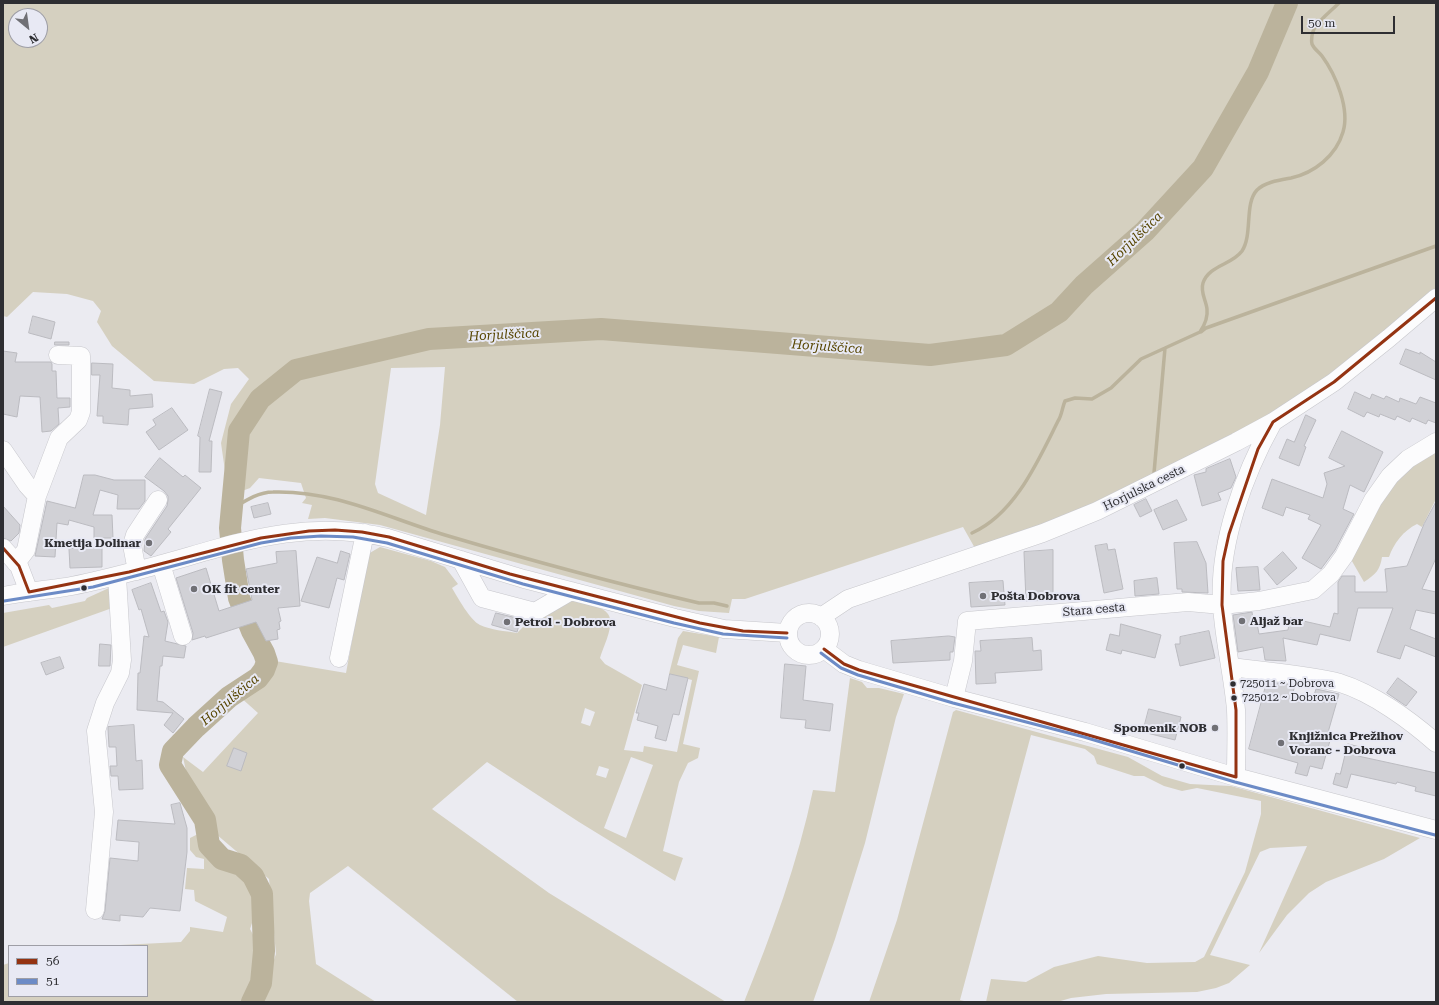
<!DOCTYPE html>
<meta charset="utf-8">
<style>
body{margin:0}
#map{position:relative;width:1439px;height:1005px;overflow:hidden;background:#ebebf1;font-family:"Roboto Serif",serif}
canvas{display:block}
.frame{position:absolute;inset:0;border:4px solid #2e2e32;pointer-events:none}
.legend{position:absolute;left:8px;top:945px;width:140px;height:52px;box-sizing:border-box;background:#e8e9f4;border:1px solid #9e9ea6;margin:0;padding:5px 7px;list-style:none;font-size:12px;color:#2e2e32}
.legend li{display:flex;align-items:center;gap:8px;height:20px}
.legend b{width:20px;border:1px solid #9e9ea6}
.north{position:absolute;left:8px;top:8px;width:40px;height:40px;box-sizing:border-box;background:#e8e9f4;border:1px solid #9e9ea6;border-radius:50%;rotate:151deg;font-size:11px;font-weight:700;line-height:16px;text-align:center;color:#2e2e32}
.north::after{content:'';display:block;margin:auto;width:14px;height:18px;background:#707075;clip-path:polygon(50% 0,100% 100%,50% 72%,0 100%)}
.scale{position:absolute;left:1301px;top:16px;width:94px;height:18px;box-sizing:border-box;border:2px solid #2e2e32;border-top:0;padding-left:5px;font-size:12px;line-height:14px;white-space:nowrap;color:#2e2e32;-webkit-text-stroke:3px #e8e9f4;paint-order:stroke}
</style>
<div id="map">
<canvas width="1439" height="1005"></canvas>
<div class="frame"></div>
<ul class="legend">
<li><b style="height:5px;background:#943312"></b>56</li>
<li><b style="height:5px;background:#6c8bc6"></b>51</li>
</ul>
<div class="north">N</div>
<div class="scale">50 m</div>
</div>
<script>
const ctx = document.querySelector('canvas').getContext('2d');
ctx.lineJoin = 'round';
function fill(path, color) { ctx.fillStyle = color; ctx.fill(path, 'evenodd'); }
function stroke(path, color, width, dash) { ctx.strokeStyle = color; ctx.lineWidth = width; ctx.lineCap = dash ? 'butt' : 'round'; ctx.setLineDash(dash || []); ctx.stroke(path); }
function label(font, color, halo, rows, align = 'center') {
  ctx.font = font + ' "Roboto Serif",serif'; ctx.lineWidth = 4; ctx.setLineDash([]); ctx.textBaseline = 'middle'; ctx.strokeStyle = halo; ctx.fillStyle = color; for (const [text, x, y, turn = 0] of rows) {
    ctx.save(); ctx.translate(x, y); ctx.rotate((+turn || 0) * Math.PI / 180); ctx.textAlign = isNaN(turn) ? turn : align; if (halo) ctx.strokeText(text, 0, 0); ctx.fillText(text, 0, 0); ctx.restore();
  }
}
const green = new Path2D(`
 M3,3H1436V290L1384,335L1287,406L1088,509L976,550L963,527L745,599H732L729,613L699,611L674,606L380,525L325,518L308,519L312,505L302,503L306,498L301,483L259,478L250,488L242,491L232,487L226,478L221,443L231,404L249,379L238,368L224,369L194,384L154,381L112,346L97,322L101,311L93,301L67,294L33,292L7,317L3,316ZM16,16H40V40H16ZM445,367L440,425L426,515L378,493L375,484L391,368Z
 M1436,447V499L1422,527L1417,524C1403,531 1394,543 1389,557H1382C1380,570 1376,574 1364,582L1349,556L1393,477Z
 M380,547L431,561L445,567L458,584L452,588C458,598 470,620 480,625C491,630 505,631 517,633L523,627L533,628L541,619L540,617C547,613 556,604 564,602C575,598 609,605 610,619C612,631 603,647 600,658L605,664L642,685L624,750L643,752L644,746L677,752L692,680L669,674L678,638L683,631L719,637L716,653L683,645L677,665L699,671L683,744L700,748L698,758L688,763L679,782L663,851L683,858L675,881L579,822L487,762L432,809L549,893L726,1002H518L348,866L310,893L309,901L316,964L376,1002H3V965L9,963V996H147V946H100L181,942L190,931V927L223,932L227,917L195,901L194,890L185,889L187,868L204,869V859L196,857L190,850V838L200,833L203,844L209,853L220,863L234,866L256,892L258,905L250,929L257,942L258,975L267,980L276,954L269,879L216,834L215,823L198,791L187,776L183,757L203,772L258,713L239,696L271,675L275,661L346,673L368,554ZM585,708L595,712L590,726L581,723ZM631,757L653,765L626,838L604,828ZM599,766L609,769L606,778L596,775Z
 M109,588L115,607L3,647V613L49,605L52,608L85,601L87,598Z
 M850,678L862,682L867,688H879L904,694L896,717L865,843L835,939L813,1002H744C772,933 798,862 813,790L835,792Z
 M956,710L1128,757L1162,776L1190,784L1231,786L1420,838L1384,859L1326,882L1309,893L1287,915L1259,953L1307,846L1270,848L1260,852L1210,955L1250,965L1229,983L1216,988L1197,992L1106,994L1071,998L1057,1002H986L991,979L1026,982L1054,967L1098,956L1147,963L1195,962L1204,957L1245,872L1261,814V801L1197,788L1182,791L1164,786L1144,776H1134L1097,764L1094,756L1085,749L1031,735L960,1000L968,1002H869L897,920L953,712Z`);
const stream = new Path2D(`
 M1201,332L1206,328L1436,246
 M1154,473L1165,348
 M232,509C245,501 258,492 273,492C335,490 388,518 445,535C529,560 614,583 699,603H714L727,606
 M972,533C1015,514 1038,461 1058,421C1062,415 1062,408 1065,401L1075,398L1092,399L1111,388L1141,359L1200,332C1204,326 1208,317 1207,309C1206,300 1200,292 1203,283C1209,265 1232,265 1242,251C1253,234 1244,204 1257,190C1265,182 1280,180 1291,178C1314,173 1336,156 1343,132C1350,109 1336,75 1322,56C1319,52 1314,49 1312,44C1311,40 1312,33 1314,29C1319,20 1331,11 1339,3`);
const river = new Path2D(`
 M252,1002L261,983L264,951L262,894L253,876L241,865L222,859L209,845L205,820L170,765L173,751L196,727L229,697L258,678L264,670L267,662L264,653L252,631L239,598L233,560L230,528L239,431L260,399L296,370L429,339L601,329L930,355L1006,345L1059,312L1084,285L1145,231L1203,168L1258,72L1287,3`);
const building = new Path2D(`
 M33,316L55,322L51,339L29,333Z
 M55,342H69V345H55Z
 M1406,349L1420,354V352L1436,362V380L1400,364Z
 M3,351L17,353L15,362H51L52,364V371H56L57,398H70V407L58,408L59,424L51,431L42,432L40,397L20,396L17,417L3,414Z
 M92,363L113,364L112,388L130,390V396L152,394L153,407L129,409L128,425L103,423V416H97L100,375H92Z
 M210,389L222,392L209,441H212L211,472H199L200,437L198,436Z
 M1355,392L1370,399L1372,394L1384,399L1386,396L1399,402L1400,398L1416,404L1420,397L1436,403V423L1428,420L1426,424L1412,418L1410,422L1397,416L1395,420L1380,414L1379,417L1367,412L1364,417L1348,409Z
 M172,408L188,430L159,450L146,432L156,425L153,420Z
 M1306,415L1316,420L1304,446L1306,447L1299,466L1279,458L1287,439L1294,442Z
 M1342,431L1383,452L1364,492L1350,485L1343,509L1354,514L1335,550L1321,569L1302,558L1321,525L1308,519L1310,515L1286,507L1283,516L1262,508L1272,479L1323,498L1327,484L1324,473L1345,466L1329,458Z
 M160,458L183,477L185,475L201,488L168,529L171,532L151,556L144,551L145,539L167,506L168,500V496L164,491L145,477Z
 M1230,459L1236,477L1231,488L1218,493L1221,500L1202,506L1194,475L1206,472V469Z
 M84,475H95L114,480H145V501L139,509H117L118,495L100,490L93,515H112L113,538H94V527L69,520L68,525L57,523L55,557L35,556L47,501L75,508Z
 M1146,499L1152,511L1140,517L1134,505Z
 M1177,500L1187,520L1163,530L1154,510Z
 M1436,502V558L1422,589L1436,592V614L1416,610L1410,629L1436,639V657L1405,645L1400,659L1377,652L1393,608H1358L1350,641L1320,634L1317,645L1283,638L1286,661L1265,660L1263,647L1238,652L1233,615L1252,612L1253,619L1256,618L1259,634L1288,630L1290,618L1330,627L1334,613L1338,614V582L1342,576H1355V592H1387L1385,569L1407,566L1424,524Z
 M268,503L271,514L254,518L251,507Z
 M3,506L20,525L19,533L11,541L3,538Z
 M1197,542L1206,563L1208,593L1182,592V589H1177L1174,543Z
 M1107,544L1108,550L1115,549L1123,589L1104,593L1095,546Z
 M102,548V567L70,568L69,549Z
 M1053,550V600L1026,601L1024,552Z
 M296,551L300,606L278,608L281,621L279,622L280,629L277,630L278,639L266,641L256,622L206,638L205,636L192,640L193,633L176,578L206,568L219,611L252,600L246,569L277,563L276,552Z
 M341,551L350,554L344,580L337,578L329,608L301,601L317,557L337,563Z
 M1283,552L1297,568L1277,585L1264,569Z
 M1258,567L1260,590L1238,591L1236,568Z
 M1157,578L1159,594L1135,596L1134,581Z
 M1003,581L1005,605L971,607L969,583Z
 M151,583L161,612L164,611L168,622L165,641L186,646L184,658L163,656L162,666H160L157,701L163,702L184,719L173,733L164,725L173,713L137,710L138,673H140L144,636L149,637L141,609L139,610L132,590Z
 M496,613L521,619L517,632L492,625Z
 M1121,624L1161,635L1155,658L1122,650L1121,654L1106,650L1110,634L1119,636Z
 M1209,631L1215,658L1180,666L1175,644H1180V637Z
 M949,636L955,637L953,652H950V660L893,663L891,641Z
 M1032,638L1033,651L1041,650L1042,670L995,673L996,683L976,684L975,651H981L980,641Z
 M100,644L111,645L110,666H99Z
 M60,657L64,668L46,675L41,663Z
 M785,664L806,666L803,700L833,704L830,731L805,728L806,720L781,718Z
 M670,674L688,678L679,715L673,714L666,741L655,738L658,726L637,720L639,713H636L644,684L666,690Z
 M1398,678L1417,692L1406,706L1387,693Z
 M1267,682L1295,685L1292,696L1312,702L1316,689L1339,694L1327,736L1331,737L1322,769L1310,766L1307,776L1295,773L1298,763L1249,749Z
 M1149,709L1181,717L1175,740L1143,732Z
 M134,725L136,761L142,760L143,789L119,790L118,776H111L110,766H117L116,747H109L108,729V727Z
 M1348,744L1360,747L1358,756L1436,773V796L1415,791L1416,787L1397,782L1396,784L1351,774L1347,788L1333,784L1336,773L1340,774Z
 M234,748L247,753L241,771L227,766Z
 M180,803L187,828V852L180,911L150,908L143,917L120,915V921L102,919L105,911L110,858L138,861L139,842L116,840L118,820L175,824L171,805Z`);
const minor = new Path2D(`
 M3,450L27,485L37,496
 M3,548L19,566L29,592
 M461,560L482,598L535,612L571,591
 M16,563L26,550L37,496L59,438L78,420L81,412V356L58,355
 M161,564L183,636
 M137,571L132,545L135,535L158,500
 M3,596C24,592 45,590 66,587C89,583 112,577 135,571C224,549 294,516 388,538L524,579L675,618L724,629L787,633
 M788 634a21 21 0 1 1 42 0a21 21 0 1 1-42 0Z
 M821,617L848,599L1043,533L1097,511L1236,442L1273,422L1334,382L1389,338L1436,298
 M824,649L844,664L859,670L954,698L1085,732L1236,777L1436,830
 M339,658L365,533
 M1231,667C1267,672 1305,674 1340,683C1373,693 1411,721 1436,743
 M954,698L963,661L967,621L1188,602L1222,605L1259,601L1313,590L1331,574L1344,556L1373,500L1390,476L1408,459L1436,442
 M1236,777C1236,755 1237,732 1236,710C1233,675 1224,640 1222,605C1218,544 1244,474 1273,422
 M95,910L104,812L96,731L105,703L120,673L122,660L117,576`);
const bus1 = new Path2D(`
 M3,548L19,566L29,592L129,572L261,538L309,531L335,530L362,532L389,537L510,574L700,623L743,631L787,633
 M824,649L844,664L859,670L1236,777V710L1222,605L1223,561L1229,534L1258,449L1273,422L1334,382L1436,298`);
const bus2 = new Path2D(`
 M4,601L93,587L261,543L291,538L321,536L353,537L387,543L523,584L674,623L723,634L787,638
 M821,653L841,668L858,675L953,703L1084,737L1235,782L1435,835`);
const markers = [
 [149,543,4,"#707075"],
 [84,588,3.5,"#2e2e32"],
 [194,589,4,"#707075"],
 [983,596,4,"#707075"],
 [1242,621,4,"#707075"],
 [507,622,4,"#707075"],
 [1233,684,3.5,"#2e2e32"],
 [1234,698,3.5,"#2e2e32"],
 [1215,728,4,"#707075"],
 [1281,743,4,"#707075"],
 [1182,766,3.5,"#2e2e32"]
];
const busNames = [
 ["725011 ~ Dobrova",1240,684],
 ["725012 ~ Dobrova",1242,698]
];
const streetNames = [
 ["Horjulska cesta",1144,488,-26],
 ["Stara cesta",1094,610,-5]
];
const poiNames = [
 ["Kmetija Dolinar",141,543,"right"],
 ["OK fit center",202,589],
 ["Pošta Dobrova",991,596],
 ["Aljaž bar",1250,621],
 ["Petrol - Dobrova",515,622],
 ["Spomenik NOB",1207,728,"right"],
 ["Knjižnica Prežihov",1289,736],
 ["Voranc - Dobrova",1289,750]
];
const waterNames = [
 ["Horjulščica",1135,239,-44],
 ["Horjulščica",504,335,-3],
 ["Horjulščica",827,347,4],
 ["Horjulščica",230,700,-40]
];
fill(green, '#d5d0c0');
stroke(stream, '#bbb39c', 3.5);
stroke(river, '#bbb39c', 22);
fill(building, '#d1d1d6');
stroke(building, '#bbbbc0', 1);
stroke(minor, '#c7c7cc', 19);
stroke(minor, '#fcfcfd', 18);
stroke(bus1, '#943312', 3);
stroke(bus2, '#6c8bc6', 3);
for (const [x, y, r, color] of markers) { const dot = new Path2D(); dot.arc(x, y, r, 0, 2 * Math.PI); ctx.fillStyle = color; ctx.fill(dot); stroke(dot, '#e8e9f4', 1.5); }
label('11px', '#2e2e32', '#e8e9f4', busNames, 'left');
label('12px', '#2e2e32', '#e8e9f4', streetNames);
label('bold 12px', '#2e2e32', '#e8e9f4', poiNames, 'left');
label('italic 13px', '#574501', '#e8e9f4', waterNames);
</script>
